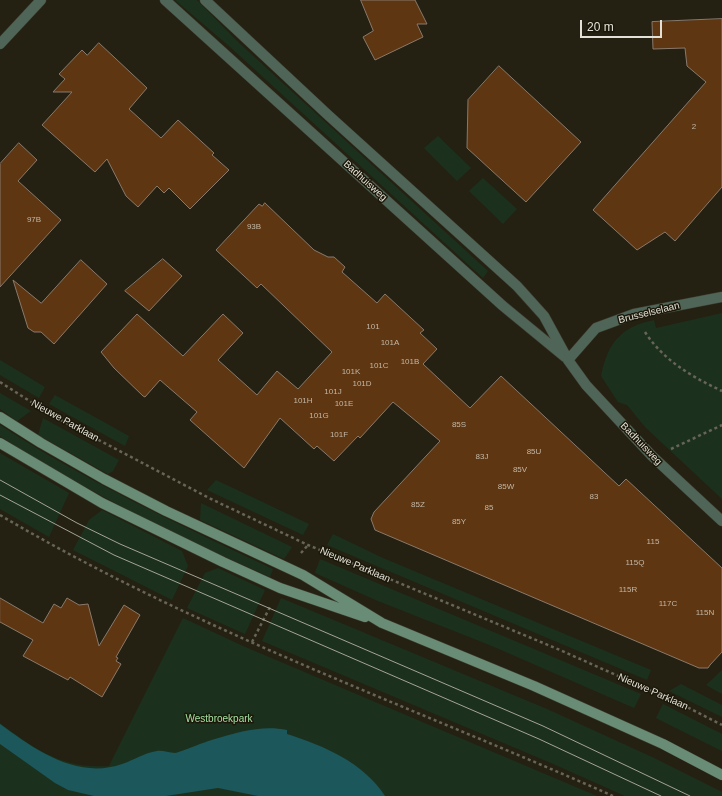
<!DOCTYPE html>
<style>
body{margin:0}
#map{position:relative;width:722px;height:796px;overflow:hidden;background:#242112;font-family:Helvetica,sans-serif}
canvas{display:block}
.scale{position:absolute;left:580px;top:20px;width:82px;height:18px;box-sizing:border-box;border:2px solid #e3e1d7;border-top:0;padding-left:5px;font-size:12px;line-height:14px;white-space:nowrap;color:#e3e1d7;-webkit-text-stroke:3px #1b1809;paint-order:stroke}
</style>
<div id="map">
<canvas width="722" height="796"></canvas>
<div class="scale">20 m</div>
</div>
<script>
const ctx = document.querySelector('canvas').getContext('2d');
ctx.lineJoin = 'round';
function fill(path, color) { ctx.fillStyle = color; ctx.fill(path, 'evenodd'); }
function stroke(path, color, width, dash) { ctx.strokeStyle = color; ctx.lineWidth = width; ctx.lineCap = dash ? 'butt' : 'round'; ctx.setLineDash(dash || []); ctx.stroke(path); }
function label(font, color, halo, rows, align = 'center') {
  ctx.font = font + ' Helvetica,sans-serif'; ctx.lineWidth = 3; ctx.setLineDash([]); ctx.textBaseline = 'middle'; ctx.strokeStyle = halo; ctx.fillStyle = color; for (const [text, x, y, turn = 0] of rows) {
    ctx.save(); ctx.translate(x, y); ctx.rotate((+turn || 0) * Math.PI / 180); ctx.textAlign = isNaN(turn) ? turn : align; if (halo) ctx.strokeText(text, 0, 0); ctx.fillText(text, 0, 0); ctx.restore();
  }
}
const green = new Path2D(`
 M175,0H197L237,41L488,271L483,278L229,46Z
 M438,136L471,168L457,181L424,148Z
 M483,178L517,209L503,224L469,191Z
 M722,313V499L646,428L627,405L618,402L601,376C608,342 621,327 654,320L656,328Z
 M0,360L45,387L39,398L0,375Z
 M0,393L31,411L17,421L0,409Z
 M55,395L129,436L125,446L49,404Z
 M43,418L119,460L113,471L108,474L38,435Z
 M0,425C87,482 180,525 273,569L270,577C177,536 85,491 0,436Z
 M0,453L69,493L49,537L0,509Z
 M216,480L309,524L303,535L207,490Z
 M201,503L292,547L284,559L200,520Z
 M102,510L182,551L188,566L172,600L73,550L89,520Z
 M333,534L383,558L651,670L647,680L327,545Z
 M320,559L641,694L634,708L492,646L378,601L315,573Z
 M218,568L265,590L245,634L187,608L205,573Z
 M281,598L547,709L652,757L722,792V796H625L551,763L262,641Z
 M183,618L243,646L597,796H0V723C36,750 62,769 109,766Z
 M722,670V694L706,685Z
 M681,684L722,705V717L669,691Z
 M663,704L722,734V751L656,718Z`);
const water = new Path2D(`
 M0,724C34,749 77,780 122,764C134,760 144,753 157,751C162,750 169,753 175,753C181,752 206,741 215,739C239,732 262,725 287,730V734C324,746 363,762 385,796H258L218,788L166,796H94L68,790L55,783L0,744Z`);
const building = new Path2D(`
 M361,0H415L427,24H417L423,37L375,60L363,37L373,31Z
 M722,19V187L675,241L665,232L637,250L593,210L706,82L687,66L685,48L653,49L652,22Z
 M99,43L147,88L129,109L161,138L178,120L214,153L212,155L229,170L190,209L169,188L164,193L157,186L138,207L126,196L107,159L95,172L42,125L72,92H53L65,79L59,74L82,50L87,55Z
 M499,66L581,142L526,202L467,148L468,100Z
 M19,143L37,160L18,181L61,220L0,287V164Z
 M265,203L314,250L328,257H334L345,267L342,272L377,303L385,294L424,330L420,333L437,349L423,364L470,408L501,376L619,486L626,479L722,568V652L710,665L708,668H699L375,530L371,519L374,512L440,441L393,402L360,438L358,436L334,461L317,446L314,449L280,418L244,468L190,420L197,412L160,380L145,397L143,396L114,368L101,352L137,314L183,356L223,314L243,333L218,360L257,395L277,371L298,389L332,352L261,284L257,288L216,250L259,204L262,206Z
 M163,259L182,276L149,311L125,291Z
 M81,260L107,284L54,344L41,332H34L28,328L13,280L41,303Z
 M0,598L43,623L54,604L61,608L67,598L79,605L88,604L99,646L124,605L140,615L116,657L118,658L116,661L121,664L102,697L70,677L68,680L23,656L33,640L0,622Z`);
const path = new Path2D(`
 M645,332C663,360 692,377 722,391
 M0,382L53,416L211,499L308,545L560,650L683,705L722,725
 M671,449L722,425
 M0,515C194,630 408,705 613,796
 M301,553L308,545
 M252,642L271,605`);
const minor = new Path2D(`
 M165,0L503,306L565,357
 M205,0L328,115L517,286L544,316L568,360L586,385L652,456L722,521
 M0,44L41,0
 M568,360L596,328L634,314L722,297`);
const secondary = new Path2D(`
 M0,417L41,443L104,479L166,511L303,575L382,623L534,686L663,744L722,775
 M0,443L102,503L223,562L280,588L365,617`);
const tram = new Path2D(`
 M0,480L77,523L120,544L543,726L690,796
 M0,495L114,555L539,739L661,796`);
const numberNames = [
 ["2",694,127],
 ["97B",34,220],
 ["93B",254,227],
 ["101",373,327],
 ["101A",390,343],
 ["101B",410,362],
 ["101C",379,366],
 ["101K",351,372],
 ["101D",362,384],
 ["101J",333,392],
 ["101H",303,401],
 ["101E",344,404],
 ["101G",319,416],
 ["85S",459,425],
 ["101F",339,435],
 ["85U",534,452],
 ["83J",482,457],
 ["85V",520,470],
 ["85W",506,487],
 ["83",594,497],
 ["85Z",418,505],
 ["85",489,508],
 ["85Y",459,522],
 ["115",653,542],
 ["115Q",635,563],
 ["115R",628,590],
 ["117C",668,604],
 ["115N",705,613]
];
const streetNames = [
 ["Badhuisweg",365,181,42],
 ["Brusselselaan",649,313,-14],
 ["Nieuwe Parklaan",65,421,29],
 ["Badhuisweg",641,444,46],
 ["Nieuwe Parklaan",355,565,23],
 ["Nieuwe Parklaan",653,692,24]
];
const parkNames = [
 ["Westbroekpark",219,719]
];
fill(green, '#1c311d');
fill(water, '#1c575b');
fill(building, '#5e3712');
stroke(building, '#89796c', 1);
stroke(minor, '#3f3c2e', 11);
stroke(secondary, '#3f3c2e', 11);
stroke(path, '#686558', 2.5, [3, 3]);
stroke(minor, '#4f6558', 10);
stroke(secondary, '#698c77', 10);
stroke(tram, '#a5a397', 1);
label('8px', '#c2b6a6', null, numberNames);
label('10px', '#e3e1d7', '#1b1809', streetNames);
label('10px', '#a2e0a3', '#1b1809', parkNames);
</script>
